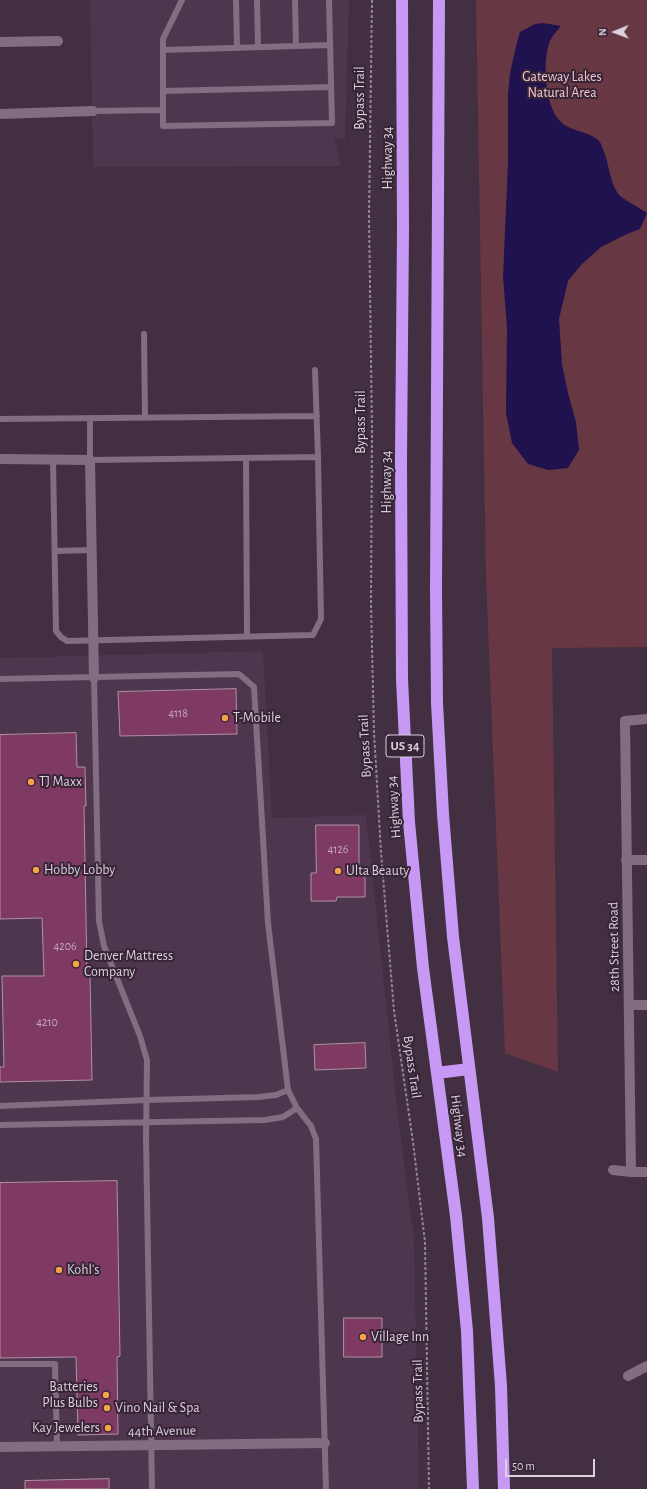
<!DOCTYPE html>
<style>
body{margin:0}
#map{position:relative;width:647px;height:1489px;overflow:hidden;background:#422f42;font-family:"Alegreya Sans",sans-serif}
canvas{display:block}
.north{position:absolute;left:595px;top:12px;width:40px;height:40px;-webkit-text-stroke:3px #372537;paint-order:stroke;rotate:269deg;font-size:11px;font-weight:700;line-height:16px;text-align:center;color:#dcd0dc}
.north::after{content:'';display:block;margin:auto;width:14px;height:18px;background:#dcd0dc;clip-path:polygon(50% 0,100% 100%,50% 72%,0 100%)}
.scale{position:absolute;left:505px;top:1459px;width:90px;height:18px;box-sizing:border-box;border:2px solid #dcd0dc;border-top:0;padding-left:5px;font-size:12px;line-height:14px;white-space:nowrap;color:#dcd0dc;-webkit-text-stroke:3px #372537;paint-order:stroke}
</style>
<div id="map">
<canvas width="647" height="1489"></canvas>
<div class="north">N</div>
<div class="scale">50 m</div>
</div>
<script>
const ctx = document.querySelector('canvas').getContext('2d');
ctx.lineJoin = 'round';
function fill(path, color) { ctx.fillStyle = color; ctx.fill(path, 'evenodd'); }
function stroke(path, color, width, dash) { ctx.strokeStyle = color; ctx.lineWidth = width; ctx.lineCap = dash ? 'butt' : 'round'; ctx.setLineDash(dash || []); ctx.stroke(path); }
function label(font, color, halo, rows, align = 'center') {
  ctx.font = font + ' "Alegreya Sans",sans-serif'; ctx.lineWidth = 4; ctx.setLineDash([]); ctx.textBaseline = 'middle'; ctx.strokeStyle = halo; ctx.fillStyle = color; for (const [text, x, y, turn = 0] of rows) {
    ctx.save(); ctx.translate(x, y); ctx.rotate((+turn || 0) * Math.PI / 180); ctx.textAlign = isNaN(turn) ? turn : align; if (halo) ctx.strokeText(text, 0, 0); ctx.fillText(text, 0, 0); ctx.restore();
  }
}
const built = new Path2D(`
 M90,0H349L345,140L334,138L341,166L93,167Z
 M263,651L272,818L366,815L398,1116L414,1239L419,1489H0V658Z`);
const green = new Path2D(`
 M476,0H647V647L552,648L558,1072L505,1053L486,577Z`);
const water = new Path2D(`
 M543,23L561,26C557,31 552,36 550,41C542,60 545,105 559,120C569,132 588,130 599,141C601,143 602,147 603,149C609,163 609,179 617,192C621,199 639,207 647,213L640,229L627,234L601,247L581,265L568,281L559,319L562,364L568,393L576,422L579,450L568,468L548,470L528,464L512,443L506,413L507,327L503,277L508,163V95L510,73L516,46L520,32L535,24Z`);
const building = new Path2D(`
 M236,689L237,734L120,736L118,692Z
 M76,733L77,767H85L86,806H84L87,974H90L92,1080L0,1082V1067H4L2,976H44L42,918L0,919V735Z
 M316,825H359V874H365V897H337L336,901H311V873H316Z
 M365,1043L366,1068L315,1070L314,1045Z
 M117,1181L120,1356L117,1357L118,1434L78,1435L76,1357L0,1358V1183Z
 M344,1318H382V1357H344Z
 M109,1479V1489H25V1481Z`);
const path = new Path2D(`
 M372,0L369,216L372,431L371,604L374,732L381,852L394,1011L413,1142L425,1242L429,1489`);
const lane = new Path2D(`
 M236,0L237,48
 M257,0L258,47
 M295,0L296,46
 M163,50L330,45
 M163,91L331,87
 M163,110V39L182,0
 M93,111L163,110V126L332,123L329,0
 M144,334L145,418
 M315,370L318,457
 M0,419L317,416
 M246,458L247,636
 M53,460L56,631L61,637L67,641L313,635L321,619L318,457L90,460V418
 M55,551L92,550
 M94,678L99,921L104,946L140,1036L147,1060L146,1138L152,1489
 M0,679L239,674L254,687L268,923L288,1090L297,1108L311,1126L316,1139L326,1489
 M0,1106L147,1100L259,1097L276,1095L288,1090
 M0,1125L265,1120L283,1117L297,1108
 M0,1364H55L57,1446`);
const street = new Path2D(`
 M0,42L58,41
 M0,114L93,111
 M0,459L90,460L94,678
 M626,860H647
 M629,1005H647
 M613,1170L631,1172H647
 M631,1172L625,721L647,719
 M628,1376L647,1366
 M0,1447L325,1443`);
const highway = new Path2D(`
 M402,0L403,230L401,458L402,679L409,822L423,968L456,1216L467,1331L473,1489
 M439,0L436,589L437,703L443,814L453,937L488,1218L501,1386L504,1489
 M437,1073L469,1069`);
const markers = [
 [225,718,4,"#f7a248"],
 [31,782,4,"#f7a248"],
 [36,870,4,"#f7a248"],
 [338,871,4,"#f7a248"],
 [76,964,4,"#f7a248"],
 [59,1270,4,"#f7a248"],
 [363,1337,4,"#f7a248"],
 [106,1395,4,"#f7a248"],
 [107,1408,4,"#f7a248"],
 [108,1428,4,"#f7a248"]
];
const numberNames = [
 ["4118",178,713],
 ["4126",338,849],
 ["4206",65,946],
 ["4210",47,1022]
];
const shields = [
 [405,746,38]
];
const shieldNames = [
 ["US 34",405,746]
];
const parkNames = [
 ["Gateway Lakes",562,77],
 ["Natural Area",562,93]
];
const streetNames = [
 ["Bypass Trail",360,98,-90],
 ["Highway 34",388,158,-90],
 ["Bypass Trail",361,422,-90],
 ["Highway 34",387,482,-90],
 ["Bypass Trail",365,746,-93],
 ["Highway 34",394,807,-94],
 ["28th Street Road",614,947,-91],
 ["Bypass Trail",412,1067,82],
 ["Highway 34",459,1126,83],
 ["Bypass Trail",418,1391,-91],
 ["44th Avenue",162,1431,-1]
];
const poiNames = [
 ["T-Mobile",233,718],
 ["TJ Maxx",39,782],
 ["Hobby Lobby",44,870],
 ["Ulta Beauty",346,871],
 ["Denver Mattress",84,956],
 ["Company",84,972],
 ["Kohl's",67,1270],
 ["Village Inn",371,1337],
 ["Batteries",98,1387,"right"],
 ["Plus Bulbs",98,1403,"right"],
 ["Vino Nail & Spa",115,1408],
 ["Kay Jewelers",100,1428,"right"]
];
fill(built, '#4d364e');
fill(green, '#673843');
fill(water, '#20114f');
fill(building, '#7e3a62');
stroke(building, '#af92a1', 1);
stroke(path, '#948594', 2, [3, 2]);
stroke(lane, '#826d82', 6);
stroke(street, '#826d82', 10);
stroke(highway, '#c799f4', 12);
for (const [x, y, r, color] of markers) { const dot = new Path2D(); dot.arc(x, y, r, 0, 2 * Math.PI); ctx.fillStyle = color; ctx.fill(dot); stroke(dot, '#372537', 1.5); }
label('12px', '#c4aabe', null, numberNames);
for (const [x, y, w] of shields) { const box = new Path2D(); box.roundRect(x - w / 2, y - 11, w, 22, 3); ctx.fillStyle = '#372537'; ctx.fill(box); stroke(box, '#dcd0dc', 1); }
label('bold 13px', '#dcd0dc', null, shieldNames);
label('14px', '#f4c5ce', '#372537', parkNames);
label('14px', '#dcd0dc', '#372537', streetNames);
label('14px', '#dcd0dc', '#372537', poiNames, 'left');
</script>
